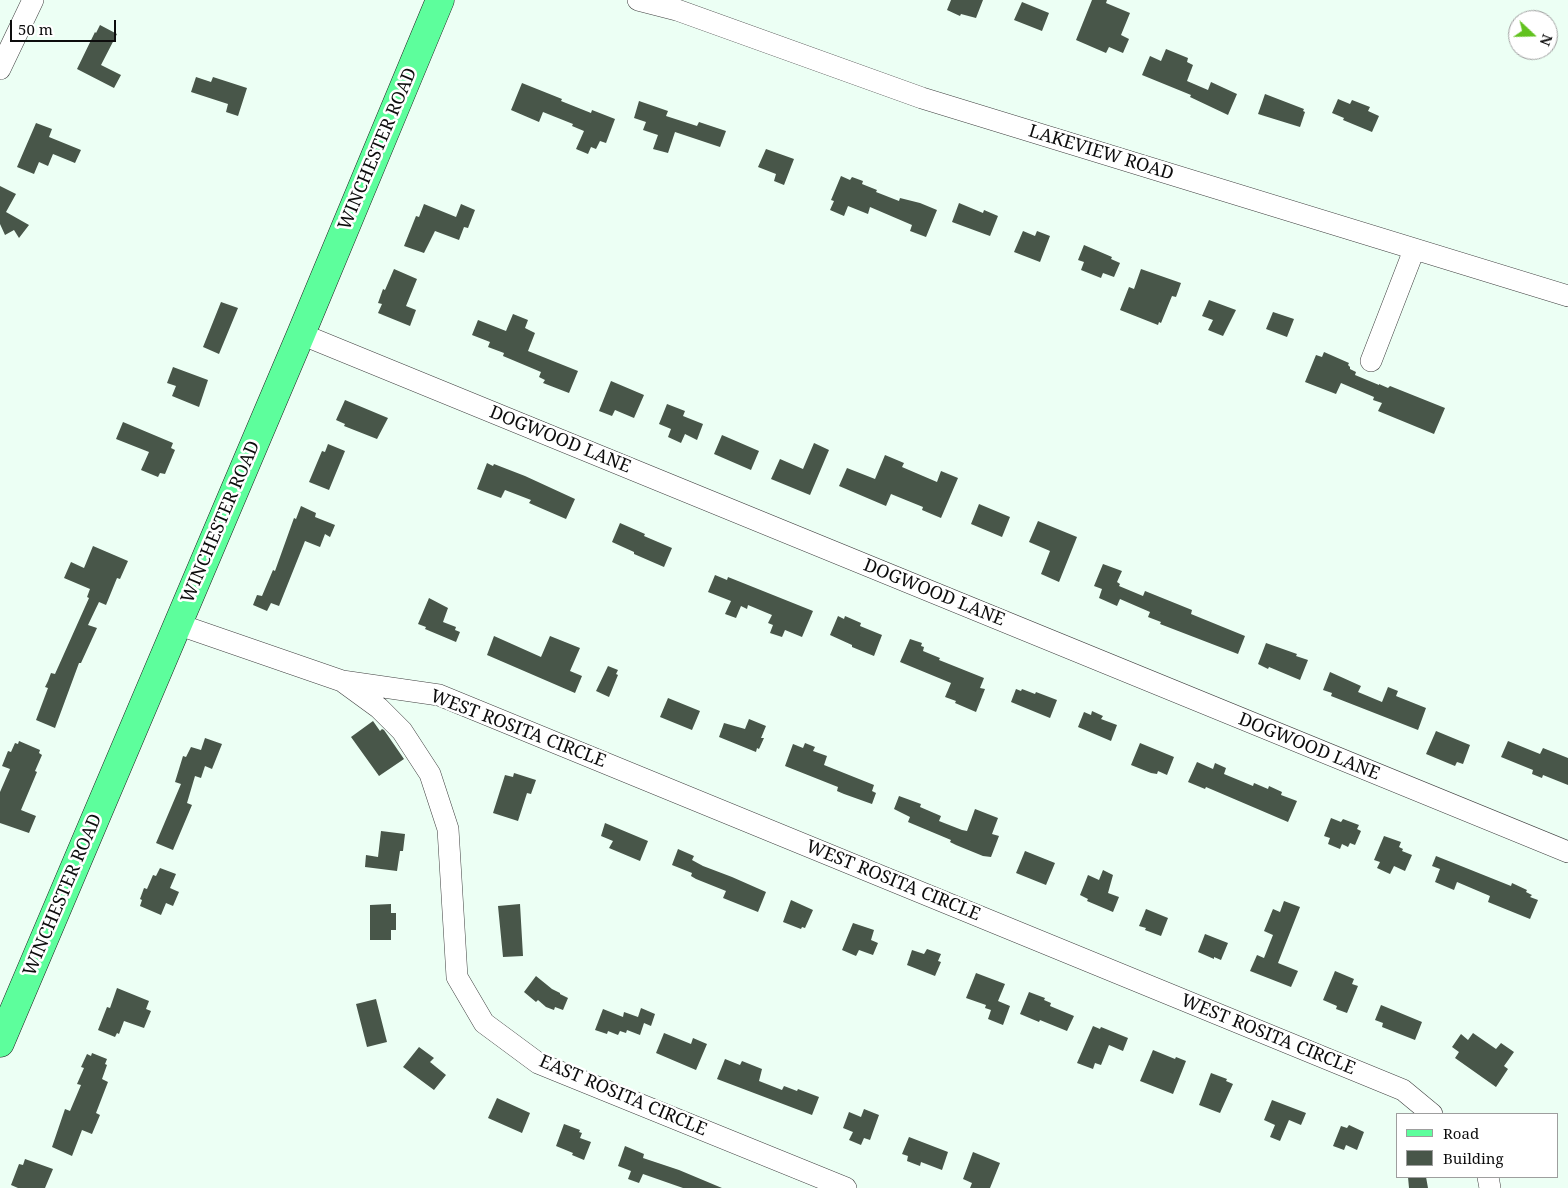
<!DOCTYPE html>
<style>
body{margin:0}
#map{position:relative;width:1568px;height:1188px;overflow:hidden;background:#ecfff4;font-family:"Noto Serif",serif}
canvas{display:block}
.legend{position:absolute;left:1396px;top:1113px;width:162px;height:65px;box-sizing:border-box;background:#fff;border:1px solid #9e9e9e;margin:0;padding:6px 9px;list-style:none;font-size:15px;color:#0d0d0d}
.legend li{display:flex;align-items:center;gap:10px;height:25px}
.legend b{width:25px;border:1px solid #9e9e9e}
.north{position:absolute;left:1508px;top:10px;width:50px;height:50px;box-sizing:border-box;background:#fff;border:1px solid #9e9e9e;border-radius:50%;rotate:111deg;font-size:14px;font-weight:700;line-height:20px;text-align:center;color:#0d0d0d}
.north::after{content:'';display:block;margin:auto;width:18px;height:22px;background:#62c21f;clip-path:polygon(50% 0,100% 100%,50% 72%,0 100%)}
.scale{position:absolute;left:10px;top:20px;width:106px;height:22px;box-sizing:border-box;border:2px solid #0d0d0d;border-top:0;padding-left:6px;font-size:15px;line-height:18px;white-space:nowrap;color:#0d0d0d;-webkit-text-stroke:4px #fff;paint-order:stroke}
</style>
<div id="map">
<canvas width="1568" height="1188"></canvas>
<ul class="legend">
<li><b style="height:6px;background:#5dfe9c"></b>Road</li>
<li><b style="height:14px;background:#485649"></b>Building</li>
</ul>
<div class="north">N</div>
<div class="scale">50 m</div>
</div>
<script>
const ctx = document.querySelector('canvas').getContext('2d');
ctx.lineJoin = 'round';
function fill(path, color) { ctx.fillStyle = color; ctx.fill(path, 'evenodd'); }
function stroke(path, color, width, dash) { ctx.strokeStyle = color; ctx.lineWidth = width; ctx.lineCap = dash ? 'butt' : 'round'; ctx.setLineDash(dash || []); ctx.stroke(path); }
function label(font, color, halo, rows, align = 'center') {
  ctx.font = font + ' "Noto Serif",serif'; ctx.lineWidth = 5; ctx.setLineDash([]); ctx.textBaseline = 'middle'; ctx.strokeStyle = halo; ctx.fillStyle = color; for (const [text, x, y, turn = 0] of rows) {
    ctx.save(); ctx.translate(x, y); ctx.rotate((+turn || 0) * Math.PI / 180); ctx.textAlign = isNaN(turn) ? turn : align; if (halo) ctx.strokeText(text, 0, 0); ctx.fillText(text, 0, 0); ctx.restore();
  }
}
const building = new Path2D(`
 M951,0H983L976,18L961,14L960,16L947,10Z
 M1092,0H1107L1106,3L1130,13L1121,35L1129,39L1123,53L1109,47L1106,53L1076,40Z
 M1022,2L1049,13L1042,31L1014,20Z
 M100,25L117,34L101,65L121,75L114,88L77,69L95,32L96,33Z
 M1166,49L1188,58L1187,62L1193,65L1187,81L1208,90L1211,82L1237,94L1228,115L1190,97L1191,95L1142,75L1150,56L1161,61Z
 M196,77L211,82L213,77L247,88L238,116L226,112L228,104L191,92Z
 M522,83L562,99L561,101L591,113L592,110L615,119L606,143L600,141L596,149L591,147L588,154L576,149L584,131L572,126L573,124L543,112L539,122L511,110Z
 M1265,94L1304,109L1303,111L1305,112L1300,127L1258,114Z
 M1338,99L1350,104L1352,100L1370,107L1368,111L1379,116L1372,132L1343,120L1344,118L1332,113Z
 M639,101L668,111L666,116L697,126L699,122L726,131L720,147L675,132L668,153L653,149L658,135L643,130L646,122L634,118Z
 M36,123L52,129L49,137L81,150L75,163L53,154L48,166L39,162L34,174L17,167Z
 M766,149L794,159L784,185L774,181L776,174L758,167Z
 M841,176L850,180L852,177L863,181L862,184L877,190L876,192L899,201L900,198L920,203L937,210L926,237L910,231L912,225L870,207L868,214L848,206L844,216L830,210L834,201L831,200Z
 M0,186L16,194L6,212L29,225L19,238L14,230L5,235L0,224Z
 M959,203L983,213L984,210L998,216L990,236L952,222Z
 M424,204L456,217L461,204L475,210L468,228L464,227L459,240L435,231L424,253L404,246L416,216L419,217Z
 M1023,231L1035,236L1037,231L1050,236L1040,262L1014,252Z
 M1084,245L1112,257L1111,259L1120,263L1114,277L1103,273L1101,278L1081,270L1084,262L1078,260Z
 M394,269L417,279L406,306L416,310L410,326L378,313L382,304L378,303L383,289L385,290Z
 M1141,269L1181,283L1176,297L1172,296L1161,323L1159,322L1158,325L1120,310L1129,287L1134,289Z
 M1209,300L1236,310L1223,336L1208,330L1213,320L1202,316Z
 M221,302L238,308L219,354L203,347Z
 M1273,312L1294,319L1287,337L1266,329Z
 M513,314L528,320L525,328L535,333L528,351L578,371L569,393L543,383L545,380L539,377L541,372L503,356L504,353L488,347L490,342L472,335L478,320L506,331Z
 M1324,352L1349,363L1348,365L1350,367V369L1356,372L1355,375L1379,385V384L1388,388L1390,386L1445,408L1434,434L1378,411L1382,403L1373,400L1374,397L1341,383L1336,394L1305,382L1316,355L1322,357Z
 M173,367L208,380L199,407L172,396L176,386L167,383Z
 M611,381L644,395L634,418L615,410L612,416L599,411Z
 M345,400L388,418L377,439L344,426L345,424L336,420Z
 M667,404L685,411L683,416L703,424L697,440L685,434L681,443L668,437L671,429L659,424Z
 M123,422L173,443L171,448L175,450L165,474L160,473L158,477L141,470L149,452L116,439Z
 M722,435L759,451L751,470L714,454Z
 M814,443L829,450L810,495L771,479L780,459L803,469Z
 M328,444L345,451L329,490L309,482L322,451L325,452Z
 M885,455L904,463L902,467L937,482L941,471L958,478L941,518L922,510L923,507L891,494L886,506L839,486L847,468L875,479Z
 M487,463L493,466L494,464L525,476L575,499L566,519L529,503L531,500L505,490L501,498L477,489Z
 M979,504L1010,517L1002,537L971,524Z
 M301,506L316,513L315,517L335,525L330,537L325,534L320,547L305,541L279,606L271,603L267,611L253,605L257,595L262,596L273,570L275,571L294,518L296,519Z
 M1038,521L1077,537L1059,582L1041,574L1050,551L1029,542Z
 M620,523L645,534L644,536L672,548L664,567L634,554V552L612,542Z
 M93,546L128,561L120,579L117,578L106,605L99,602L88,625L97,628L81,663H79L55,728L36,720L48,688L45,687L48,681L51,673L55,674L89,598L87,597L90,589L64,578L71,562L84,568Z
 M1103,564L1122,571L1117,582L1120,584L1119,586L1143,596L1145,591L1192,610L1191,614L1245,636L1238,654L1160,624L1161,622L1148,617L1150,612L1120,599L1117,606L1099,598L1102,589L1094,586Z
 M715,575L727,580L728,577L813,611L802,637L785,630L782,637L770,633L773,625L768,623L772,615L748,605L747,609L741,606L736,618L725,614L731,601L708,592Z
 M429,598L448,608L443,622L456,627L455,630L460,632L456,642L425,629L426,627L418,624Z
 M838,616L844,619L845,616L861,623L860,626L882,635L874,656L852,647V645L830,635Z
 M494,636L541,657L550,636L580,648L570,671L582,676L575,693L487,655Z
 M910,639L922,643L921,646L924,647L923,651L940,658L939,660L984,678L980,688L985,689L976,712L955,703L956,701L945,697L951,683L900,662Z
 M1266,643L1297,654L1296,656L1308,660L1300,680L1269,667L1268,669L1258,664Z
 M608,666L618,670L616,674L618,675L609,697L596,691Z
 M1330,672L1361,686L1358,692L1382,702L1388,687L1398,691L1396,696L1426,708L1418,730L1331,696L1332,693L1323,690Z
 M1016,689L1021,691L1022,689L1035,694L1036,692L1057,700L1050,718L1011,702Z
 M668,698L700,711L692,730L660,717Z
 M1092,711L1103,716L1101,719L1117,725L1111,741L1078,727L1084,712L1091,715Z
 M749,719L766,726L761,738H764L759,749L757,748L756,752L719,737L724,723L745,729Z
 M373,721L380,731L382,729L384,730L404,759L379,776L351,737Z
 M1436,731L1470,745L1463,764L1457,762L1455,766L1426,754Z
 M205,738L222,744L212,769L205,766L201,778L195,776L187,803L192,805L173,850L156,843L181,784L175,782L183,756L186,757L191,747L201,750Z
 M19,741L40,750L39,753L42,755L35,771L37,772L21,810L36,816L29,833L0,823V792L10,769L2,766L8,751L11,752L15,743L18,744Z
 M1508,741L1540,754L1543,748L1568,758V785L1543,775L1542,778L1532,774L1533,770L1501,757Z
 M805,743L815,747L813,751L827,756L824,765L874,785L872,791L876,793L872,804L844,794L837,791L838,787L785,766L793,744L803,748Z
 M1140,743L1174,757L1167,775L1158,771L1157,774L1151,773L1131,765Z
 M1197,762L1213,769L1215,763L1226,768L1224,774L1253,786L1254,783L1268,789L1269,786L1282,792L1281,795L1297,801L1288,822L1206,787L1205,789L1188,782Z
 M514,773L536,780L531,794L527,793L518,821L493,813L505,775L513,777Z
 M899,796L921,804L920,807L941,816L939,821L962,830L967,831L975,809L998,818L992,834L999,836L991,857L983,856L956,845L950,842L951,840L908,822L910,817L894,809Z
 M1331,818L1341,822L1343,819L1359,825L1357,829L1361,831L1355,845L1350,843L1348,847L1342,844L1340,849L1328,844L1330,838L1324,836Z
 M605,823L648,841L640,861L609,848L613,841L601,836Z
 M381,831L405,834L403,851H400L397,871L365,867L366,855L378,857Z
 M1384,836L1401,842L1399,847L1403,849L1402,851L1412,855L1405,871L1394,866L1390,874L1377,868L1380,862L1374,860Z
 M678,849L694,856L692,860L703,866L732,877L766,892L758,912L723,898L726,891L696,879L691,876L692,873L672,865Z
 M1025,851L1055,863L1046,885L1016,873Z
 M1436,856L1511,886L1512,883L1527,890L1526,892L1532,895L1530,897L1538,900L1530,919L1488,902L1490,896L1457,882L1454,890L1435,882L1440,869L1432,866Z
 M160,868L176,874L170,888L179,892L173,906L166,903L161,915L140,906L142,900L140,899L144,888L147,889L153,875L156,876Z
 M1103,870L1113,875L1108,893L1119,897L1113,912L1087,901L1088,899L1080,895L1088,875L1099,880Z
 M791,900L813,910L805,928L802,927L801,929L783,922Z
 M1284,901L1300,907L1278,963L1298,971L1291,987L1250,971L1257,955L1264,958L1273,935L1264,931L1273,909L1280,912Z
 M391,904V913H396V930H391V940H370V905Z
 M520,904L523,956L503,957L498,906Z
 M1146,909L1168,918L1161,936L1145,930L1146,928L1139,926Z
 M853,923L874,930L871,940L878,943L873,955L859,950L856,956L842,950Z
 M1205,934L1228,943L1221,960L1214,957V959L1198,952Z
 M927,949L941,954L938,961L941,962L935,976L907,965L912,950L924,954Z
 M1335,971L1354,979L1352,984L1358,986L1347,1013L1336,1009L1337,1006L1323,1000Z
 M976,973L1005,984L998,1001L1010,1006L1003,1025L988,1019L991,1010L985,1008L986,1005L966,998Z
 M536,976L552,989L560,993V994L568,998L563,1010L555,1007L554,1010L546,1007L538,1000L536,1002L524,992Z
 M117,988L149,1001L146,1009L151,1011L144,1028L124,1021L119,1034L117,1033L115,1037L98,1030L107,1007L110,1008Z
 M1029,992L1045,998L1044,1000L1051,1003L1050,1006L1074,1016L1067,1031L1040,1020L1039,1022L1020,1014Z
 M376,999L387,1042L367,1047L356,1004Z
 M1381,1005L1422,1022L1415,1040L1382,1027L1383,1023L1375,1020Z
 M641,1008L655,1014L651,1026L644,1023L640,1035L627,1030L626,1033L620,1031L618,1035L608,1031L607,1034L595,1030L603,1009L623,1017L624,1012L638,1017Z
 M1093,1026L1100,1029L1101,1027L1128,1038L1123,1051L1109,1045L1101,1065L1095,1063L1093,1069L1077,1063Z
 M664,1033L691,1044L693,1038L707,1044L696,1070L656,1053Z
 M1473,1033L1496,1049L1501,1043L1514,1052L1504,1066L1508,1069L1496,1087L1455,1058L1459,1052L1452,1047L1461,1034L1468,1040Z
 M419,1047L434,1058L430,1062L446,1075L434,1090L403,1067Z
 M1153,1050L1175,1059L1176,1057L1186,1061L1173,1094L1140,1081Z
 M92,1053L107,1059L105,1064L107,1065L102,1079L108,1082L96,1113L100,1115L92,1134L82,1130L72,1156L52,1147L65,1109L70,1111L81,1085L77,1084L84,1068L81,1067L87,1054L91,1056Z
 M725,1059L740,1065L742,1061L762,1069L759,1081L782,1090L784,1086L797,1091L798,1089L819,1097L812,1115L717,1079Z
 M1211,1073L1227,1079L1226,1081L1233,1084L1220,1113L1199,1105Z
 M497,1098L530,1113L522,1133L488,1118Z
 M1272,1100L1306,1113L1301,1125L1289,1120L1280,1141L1270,1137L1275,1125L1264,1120Z
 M864,1109L879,1115L870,1140L864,1138L861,1145L849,1140L853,1132L843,1128L849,1112L861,1117Z
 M564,1124L580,1130L579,1132L582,1133L580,1138L591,1142L584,1160L572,1155L573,1153L556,1146Z
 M1349,1125L1364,1132L1357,1150L1346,1145L1344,1150L1333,1146L1341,1126L1347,1128Z
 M909,1137L948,1152L942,1170L921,1162L920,1166L907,1161L908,1156L902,1154Z
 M625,1146L644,1154L643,1158L679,1170L722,1188H683L643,1174L639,1183L628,1179L631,1171L618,1166Z
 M973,1152L1000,1163L990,1188H970L972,1183L963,1179Z
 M25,1159L53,1169L45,1188H18L11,1185L19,1164L23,1165Z
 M1408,1177H1426L1428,1188H1409Z`);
const minor = new Path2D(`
 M638,0L677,10L922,98L1568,296
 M0,69L33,0
 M301,334L1568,852
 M1371,361L1414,250
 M177,624L342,681L379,708L402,731L430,774L448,829L457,977L484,1023L538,1063L846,1188
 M342,681L439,695L1403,1090L1432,1114
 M1488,1177L1490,1188`);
const major = new Path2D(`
 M0,1043L301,334L440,0`);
const streetNames = [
 ["WINCHESTER ROAD",378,149,-67],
 ["LAKEVIEW ROAD",1101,153,17],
 ["DOGWOOD LANE",560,440,22],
 ["WINCHESTER ROAD",221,522,-67],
 ["DOGWOOD LANE",934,593,22],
 ["WEST ROSITA CIRCLE",518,729,21],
 ["DOGWOOD LANE",1309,747,22],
 ["WEST ROSITA CIRCLE",893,881,22],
 ["WINCHESTER ROAD",63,895,-67],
 ["WEST ROSITA CIRCLE",1268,1035,22],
 ["EAST ROSITA CIRCLE",623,1096,23]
];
fill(building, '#485649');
stroke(minor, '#404040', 22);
stroke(major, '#1e1e1e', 29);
stroke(minor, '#fff', 21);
stroke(major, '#5dfe9c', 28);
label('18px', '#0d0d0d', '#fff', streetNames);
</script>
